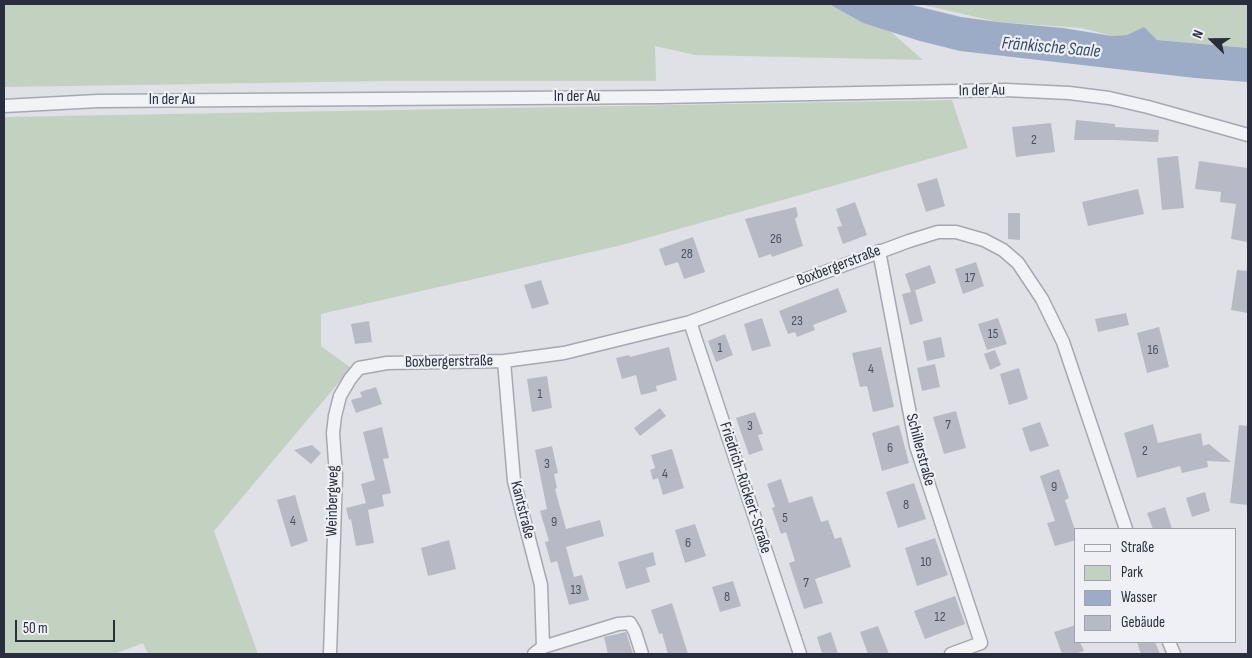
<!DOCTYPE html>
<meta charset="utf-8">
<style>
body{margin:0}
#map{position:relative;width:1252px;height:658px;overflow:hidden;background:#dfe1e7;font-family:"Sofia Sans Condensed",sans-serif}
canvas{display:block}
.frame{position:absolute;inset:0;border:5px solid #292e3e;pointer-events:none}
.legend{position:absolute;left:1074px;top:528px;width:162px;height:115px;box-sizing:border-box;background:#eef0f5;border:1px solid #9fa2ac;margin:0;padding:6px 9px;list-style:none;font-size:15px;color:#292e3e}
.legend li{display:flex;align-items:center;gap:10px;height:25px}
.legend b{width:25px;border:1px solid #9fa2ac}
.north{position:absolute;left:1187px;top:15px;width:50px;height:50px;-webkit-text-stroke:4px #eef0f5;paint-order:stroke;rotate:292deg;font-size:14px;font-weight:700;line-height:20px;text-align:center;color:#292e3e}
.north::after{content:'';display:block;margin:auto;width:18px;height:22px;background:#292e3e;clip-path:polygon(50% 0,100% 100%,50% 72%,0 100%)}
.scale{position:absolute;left:15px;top:620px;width:100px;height:22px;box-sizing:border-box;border:2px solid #292e3e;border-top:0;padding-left:6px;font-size:15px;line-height:18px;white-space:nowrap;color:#292e3e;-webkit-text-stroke:4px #eef0f5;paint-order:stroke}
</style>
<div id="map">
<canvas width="1252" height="658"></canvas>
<div class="frame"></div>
<ul class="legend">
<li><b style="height:6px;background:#f1f3f6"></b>Straße</li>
<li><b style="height:14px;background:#c3d1c1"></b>Park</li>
<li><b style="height:14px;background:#9cacc6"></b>Wasser</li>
<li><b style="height:14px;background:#b7bac4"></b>Gebäude</li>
</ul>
<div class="north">N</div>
<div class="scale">50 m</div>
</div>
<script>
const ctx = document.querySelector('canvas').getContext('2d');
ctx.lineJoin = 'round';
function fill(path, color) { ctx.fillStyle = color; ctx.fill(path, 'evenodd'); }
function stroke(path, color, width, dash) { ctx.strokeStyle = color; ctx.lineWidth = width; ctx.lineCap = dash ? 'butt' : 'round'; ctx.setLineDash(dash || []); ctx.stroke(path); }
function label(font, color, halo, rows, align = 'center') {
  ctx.font = font + ' "Sofia Sans Condensed",sans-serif'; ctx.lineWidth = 4.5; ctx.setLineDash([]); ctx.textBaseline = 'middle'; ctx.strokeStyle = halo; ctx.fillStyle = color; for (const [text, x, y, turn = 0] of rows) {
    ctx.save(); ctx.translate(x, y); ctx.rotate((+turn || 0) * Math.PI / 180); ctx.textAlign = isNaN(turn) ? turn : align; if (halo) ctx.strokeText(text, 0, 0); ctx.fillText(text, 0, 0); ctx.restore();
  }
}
const green = new Path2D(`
 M4,4H829L863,23L890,31L923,60L695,55L655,46L656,81H387L4,87Z
 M919,4H1248V48L1157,40L1136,32L1127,35L1112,36L1082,28L998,22Z
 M952,100L968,148L618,246L321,314V346L351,368L214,531L258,654H148L143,643L117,653V654H4V117Z`);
const water = new Path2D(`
 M829,4H908L961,17L998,22L1063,28L1112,36L1127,35L1144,27L1157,40L1248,48V82L1195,78L960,51L920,41L863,23Z`);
const building = new Path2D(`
 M1076,120L1115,124V127L1159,130L1158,142L1114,140H1074Z
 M1051,123L1055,152L1016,157L1012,127Z
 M1178,156L1184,208L1162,210L1157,158Z
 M1199,161L1248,168V242L1231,239L1236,204L1220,202L1221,192L1195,189Z
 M937,178L945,206L926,212L917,184Z
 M1138,189L1144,214L1088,226L1082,202Z
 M855,202L867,235L843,244L837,227L842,226L836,209Z
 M796,207L798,216L795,219L803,246L772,257L771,254L759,258L745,219Z
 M1008,213H1020V240L1008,239Z
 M693,237L705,272L684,279L678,262L665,266L659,249Z
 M976,262L984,286L963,294L955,269Z
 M930,265L936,283L913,291L915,290L923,321L910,325L902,294L911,292L905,274Z
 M1237,270L1248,271V313L1231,310Z
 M541,280L549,304L532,309L524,285Z
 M838,288L847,312L813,325L815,330L797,337L795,332L788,334L779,311Z
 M1126,313L1129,325L1098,332L1095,319Z
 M762,318L771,346L752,351L744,324Z
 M998,318L1007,344L987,350L978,324Z
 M369,321L372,342L355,344L351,324Z
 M1159,327L1169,367L1147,373L1137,333Z
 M725,334L733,355L716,362L708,341Z
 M941,337L945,357L927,361L923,341Z
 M669,347L677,380L656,386L657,391L641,395L636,375L622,379L616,358L629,355L630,357Z
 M881,347L894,407L873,412L867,386L860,387L852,353Z
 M995,350L1001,365L990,370L984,354Z
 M935,364L940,387L922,391L917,368Z
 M1019,368L1028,399L1009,405L1000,374Z
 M547,376L552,408L532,412L527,379Z
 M376,387L382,404L356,413L351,400L362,397L360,392Z
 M660,408L666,416L640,436L634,428Z
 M956,411L966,448L944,454L933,417Z
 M755,412L763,434L758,435L763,450L749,455L736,418Z
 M1040,422L1049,446L1030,452L1022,428Z
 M1153,424L1158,443L1201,433L1203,446L1209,444L1231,462L1207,461L1208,467L1182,473L1180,466L1137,478L1124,433Z
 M899,425L909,463L882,471L872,433Z
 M1239,425L1248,426V505L1230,503Z
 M382,427L389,458L383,459L391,493L382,495L384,506L368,510L374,543L356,546L351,519L349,520L346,508L366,503L361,484L375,480L363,432Z
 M312,445L321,453L311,464L294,450Z
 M552,446L558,473L554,474L557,488L555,489L566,529L600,520L604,536L566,547L574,577L582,575L589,600L569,605L557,561L551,563L545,542L549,541L540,511L547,509L535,450Z
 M672,449L684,488L663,495L658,478L653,480L650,470L655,468L651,455Z
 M1059,469L1069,498L1065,500L1076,533V540L1055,546L1047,523L1055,521L1040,476Z
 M781,479L789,503L812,496L821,522L828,520L835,539L841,537L851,567L815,579L823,603L804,609L789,563L795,561L786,532L781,534L772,508L775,507L767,484Z
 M914,483L926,519L898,528L886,492Z
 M1205,492L1210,511L1192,517L1186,498Z
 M295,495L308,541L291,547L277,500Z
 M1165,507L1172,529H1153L1147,513Z
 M695,524L706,556L685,563L675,530Z
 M935,538L948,575L917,586L905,548Z
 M449,540L456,569L428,576L421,548Z
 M653,552L656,565L646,568L650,582L626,589L618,562Z
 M733,581L741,606L720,612L712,587Z
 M955,596L965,624L925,639L914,611Z
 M672,603L688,654H668L662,633L659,634L651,610Z
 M1076,625V642H1080L1084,651L1074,654H1062L1054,632Z
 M878,626L889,654H868L860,632Z
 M626,632L633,654H608L604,637Z
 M831,632L838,654H822L817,637Z
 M1137,642H1155L1160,654H1141Z`);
const street = new Path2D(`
 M4,106L98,101L661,97L1006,90L1069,93L1109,98L1148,107L1248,135
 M879,251L916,446L981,643L951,654
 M690,322L800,654
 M504,361L514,481L541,585L543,647L534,654
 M1169,642L1174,654
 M543,647L618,624L630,623L635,632L642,654
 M330,654L336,476L333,433L335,416L340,396L350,379L359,368L387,363L504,361L564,353L690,322L909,241L938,232H956L984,240L1003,250L1018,263L1042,299L1063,342L1126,529`);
const numberNames = [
 ["2",1034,140],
 ["26",776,239],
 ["28",687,254],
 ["17",970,278],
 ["23",797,321],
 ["15",993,334],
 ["1",720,348],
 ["16",1153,350],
 ["4",871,369],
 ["1",540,394],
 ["7",948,425],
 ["3",750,426],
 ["6",890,448],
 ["2",1145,451],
 ["3",547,464],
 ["4",665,474],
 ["9",1054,487],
 ["8",906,505],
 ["5",785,518],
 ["4",293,521],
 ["9",554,522],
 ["6",688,543],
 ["10",926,562],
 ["7",806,583],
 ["13",576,590],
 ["8",727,597],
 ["12",940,617]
];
const streetNames = [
 ["In der Au",982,91,-1],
 ["In der Au",577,97],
 ["In der Au",172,100],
 ["Boxbergerstraße",839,266,-21],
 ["Boxbergerstraße",449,362,-1],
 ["Schillerstraße",920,450,75],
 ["Friedrich-Rückert-Straße",745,488,72],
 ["Weinbergweg",333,501,-89],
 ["Kantstraße",522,510,76]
];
const waterNames = [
 ["Fränkische Saale",1051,48,5]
];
fill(green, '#c3d1c1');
fill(water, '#9cacc6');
fill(building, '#b7bac4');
stroke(street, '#a5a8b1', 15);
stroke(street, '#f1f3f6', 12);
label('14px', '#4c5160', null, numberNames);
label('16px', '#292e3e', '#eef0f5', streetNames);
label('italic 18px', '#35496f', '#eef0f5', waterNames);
</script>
